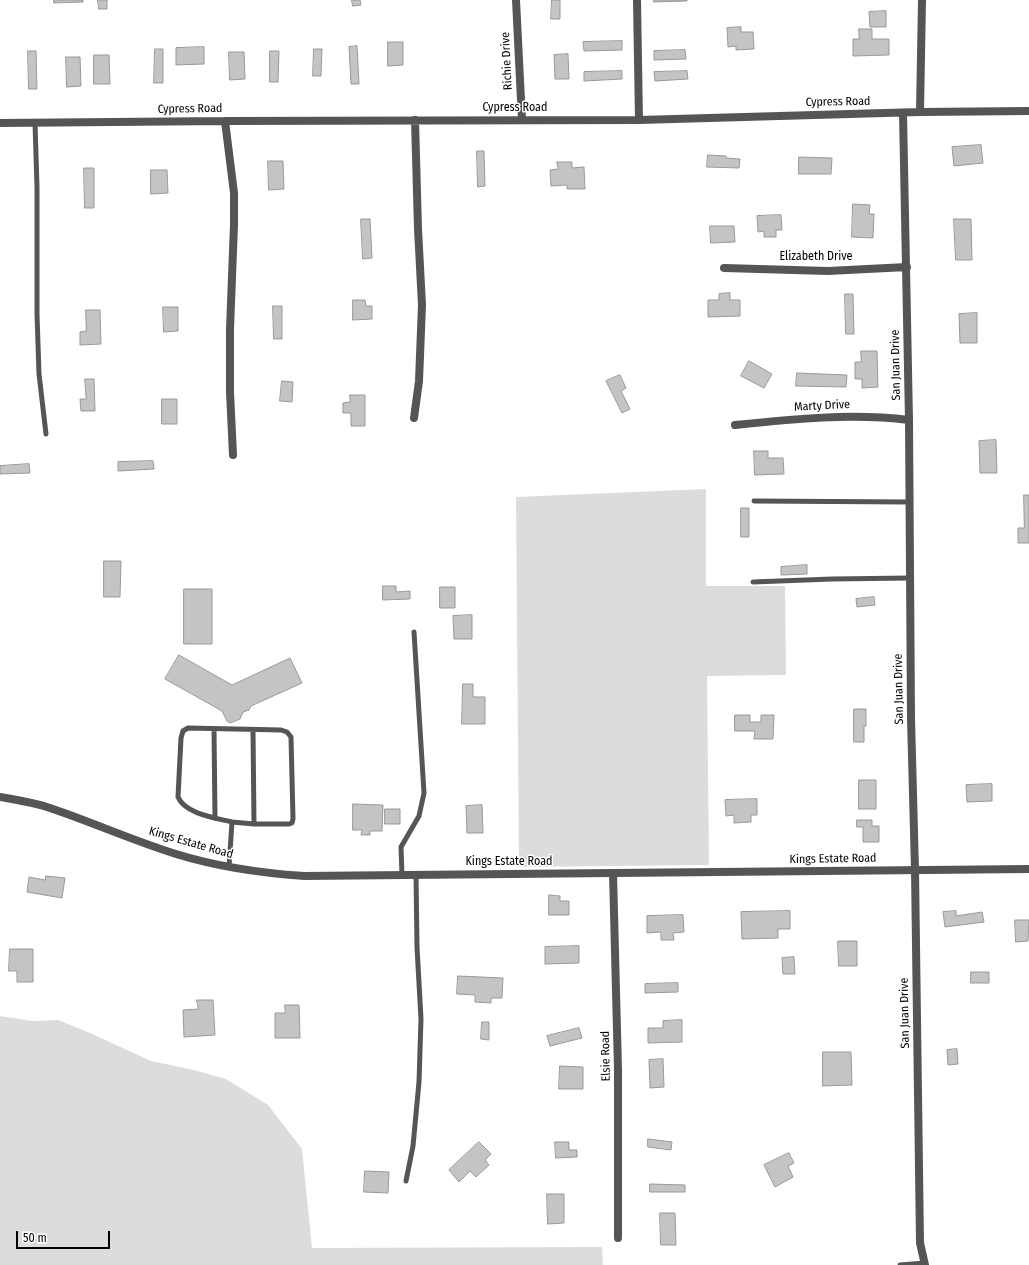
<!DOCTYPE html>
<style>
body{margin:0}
#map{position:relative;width:1029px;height:1265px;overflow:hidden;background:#fff;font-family:"Fira Sans Condensed",sans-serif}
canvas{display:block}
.scale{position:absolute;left:16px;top:1231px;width:94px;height:18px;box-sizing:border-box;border:2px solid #000;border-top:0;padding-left:5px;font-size:12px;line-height:14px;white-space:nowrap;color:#000;-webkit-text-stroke:3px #fff;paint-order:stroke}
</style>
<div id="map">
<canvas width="1029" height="1265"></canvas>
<div class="scale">50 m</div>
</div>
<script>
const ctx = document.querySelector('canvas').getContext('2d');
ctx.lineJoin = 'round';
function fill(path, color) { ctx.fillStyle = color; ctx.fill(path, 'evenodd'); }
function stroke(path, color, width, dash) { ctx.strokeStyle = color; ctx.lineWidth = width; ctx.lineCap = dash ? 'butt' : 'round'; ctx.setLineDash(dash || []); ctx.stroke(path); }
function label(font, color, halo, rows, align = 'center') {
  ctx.font = font + ' "Fira Sans Condensed",sans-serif'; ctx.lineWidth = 3; ctx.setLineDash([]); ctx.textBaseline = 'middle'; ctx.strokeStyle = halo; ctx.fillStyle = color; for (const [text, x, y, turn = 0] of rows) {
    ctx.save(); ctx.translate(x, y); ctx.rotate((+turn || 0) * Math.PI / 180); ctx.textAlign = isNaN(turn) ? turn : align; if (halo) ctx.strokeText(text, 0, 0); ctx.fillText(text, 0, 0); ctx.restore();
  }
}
const green = new Path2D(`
 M706,489V586H785L786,675L707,676L709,865L519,867L516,497Z
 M0,1016L32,1021L58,1020L90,1033L151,1061L194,1070L226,1079L268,1105L302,1149L312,1248L602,1247L603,1265H0Z`);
const building = new Path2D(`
 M54,0H83V2L54,3Z
 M98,0H107V9H99Z
 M352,0H360L361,5L353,6Z
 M552,0H560V19H551Z
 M654,0H687V1L654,2Z
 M886,11V27H870L869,12Z
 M741,27V32H753L754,49L736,50V46L728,47L727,28Z
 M859,29H872V39H889V55L853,56V39H859Z
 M622,41V50L584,51L583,42Z
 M388,42H403V65L388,66Z
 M357,46L359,84H351L349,47Z
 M204,47V64L176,65V48Z
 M155,49H163V83H154Z
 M314,49H322L321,76H313Z
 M685,50L686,59L654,60V51Z
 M28,51H36L37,89H29Z
 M270,51H279L278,82H270Z
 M229,52H244L245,79L230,80Z
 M568,54L569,79H555L554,55Z
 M94,55H109L110,84H94Z
 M66,57H80L81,86L67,87Z
 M622,71V79L584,81V72Z
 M687,71L688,79L655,81L654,72Z
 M981,145L983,163L954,166L952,147Z
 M477,151H484L485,186L478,187Z
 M708,155L726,156V158L740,159L739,168L707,167Z
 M799,157L832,158L831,174H799Z
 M268,161H283L284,189L269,190Z
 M557,162H572V168L584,167L585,189H567V185L551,186L550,170L558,169Z
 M84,168H94V208H85Z
 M151,170H167L168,193L151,194Z
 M853,204L870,205L869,214H874L873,238L852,237Z
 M781,215L782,230H776V237H764V231L758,232L757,216Z
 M361,219H370L372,258L363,259Z
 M954,219H971L972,260H956Z
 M710,226H734L735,242L711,243Z
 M730,293V300H740V316L708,317V300H719V294Z
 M845,294H853L854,334H846Z
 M353,300H365L366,306H372V319L353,320Z
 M273,306H282V339H274Z
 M163,307H178V331L164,332Z
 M86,310H100L101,344L80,345V332L86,331Z
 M977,313V343H960L959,314Z
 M861,351H877L878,387L862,388V379H855V362H861Z
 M749,361L772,374L764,388L741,376Z
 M797,373L847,375L846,387L796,386Z
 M620,375L626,388L621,391L630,409L622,413L606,381Z
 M85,379H94L95,411H81L80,399H86Z
 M282,381L293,382L292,402L280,401Z
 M350,395H365V426H351V413H343V403L350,402Z
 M162,399H177V424H162Z
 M996,440L997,473H980L979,441Z
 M754,451H768V458H783L784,474L755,475Z
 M153,461L154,469L118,471V462Z
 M29,464L30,473L0,474V466Z
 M1024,495H1029V543H1018V528H1024Z
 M741,508H749V537H741Z
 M104,561H121L120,597H104Z
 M807,565V574L781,575V567Z
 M383,586H396V592L410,591V599L383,600Z
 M440,587H455V608H440Z
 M184,589H212V644H184Z
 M874,597L875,605L857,607L856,599Z
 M472,615V639H454L453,616Z
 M179,655L232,685L290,658L302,683L251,706L249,710L243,712L240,719L230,723L227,721L222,711L165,679Z
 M463,684H473V697H485V724H462Z
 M854,709H866V726H864V742H854Z
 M735,715H750V722H761V715H774L773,739H754L755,731H735Z
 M859,780H876V809H859Z
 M992,784V801L967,802L966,785Z
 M757,799V815H751V822L734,823V815L726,816L725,800Z
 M353,804L383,805L382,831H370V835H361L362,830H353Z
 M482,805L483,833H467L466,806Z
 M385,809H400V824H385Z
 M857,820H872V826H879V842H863V827H857Z
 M46,876L65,878L62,898L27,892L29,877L45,880Z
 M549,895L560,896V901H569V915H549Z
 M790,911V929H778V938L742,939L741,912Z
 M956,911V916L982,912L984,922L945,927L943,912Z
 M683,915L684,932L673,933L674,940H661V932L647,933V916Z
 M1015,920H1029L1028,941L1016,942Z
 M838,941H857V966H839Z
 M579,946V963L545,964V947Z
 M10,949H33V982H17V971H9Z
 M794,957L795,974H783L782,958Z
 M971,972H989V983H971Z
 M458,976L503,978L502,998H491V1003L475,1002V995L457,994Z
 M678,983V992L645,993V984Z
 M197,1000H213L215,1035L184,1037L183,1010L198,1009Z
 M285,1005H299L300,1038H275V1013H285Z
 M682,1020V1042L648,1043V1028H663V1021Z
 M482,1022H489V1040L481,1039Z
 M579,1028L582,1038L550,1046L547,1036Z
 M957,1049L958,1064L948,1065L947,1050Z
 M823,1052H851L852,1085L823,1086Z
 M663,1059L664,1087L650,1088L649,1060Z
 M560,1066L583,1067V1089H559Z
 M648,1139L672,1142L671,1150L648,1147Z
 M479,1142L491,1154L485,1160L489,1165L476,1177L470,1171L459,1182L449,1170Z
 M555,1142H569V1150H577V1157L556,1158Z
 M789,1153L794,1163L788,1166L793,1177L775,1187L764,1165Z
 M365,1171L389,1172L388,1193L364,1192Z
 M650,1184L685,1185V1192H650Z
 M547,1194H564V1223L548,1224Z
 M660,1213H675L676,1245H661Z`);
const service = new Path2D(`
 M35,123L37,187V314L39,374L46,434
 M754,501L910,502
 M753,582L832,579L910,578
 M214,729L215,818
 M253,730L254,824
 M229,867L232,822L254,824H289L292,823L293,819L291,737L287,732L281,730L188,728L183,731L181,738L178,797C185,814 216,818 232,822
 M402,875L401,847L419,816L424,793L414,632
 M406,1181L413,1146L419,1082L421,1019L417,947L416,875
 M900,1265L925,1263`);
const minor = new Path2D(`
 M516,0L522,120
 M637,0L639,120
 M920,112L922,0
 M903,113L909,420L911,718L915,870L920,1243L925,1265
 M225,121L234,193V225L230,329V392L233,455
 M0,123L225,121L639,120L920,112L1029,111
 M724,268L828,271L907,267
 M414,418L419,381L422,305L418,229L415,120
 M735,425C793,419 851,413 909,420
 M613,873L618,1070V1238`);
const tertiary = new Path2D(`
 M0,797C18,800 36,803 53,809C94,823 134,841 176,854C218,867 260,873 304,876L1029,869`);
const streetNames = [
 ["Richie Drive",507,61,-93],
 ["Cypress Road",838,102,-1],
 ["Cypress Road",515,108],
 ["Cypress Road",190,109,-1],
 ["Elizabeth Drive",816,257],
 ["San Juan Drive",896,365,-91],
 ["Marty Drive",822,406,-3],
 ["San Juan Drive",899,689,-91],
 ["Kings Estate Road",191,843,16],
 ["Kings Estate Road",833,859,-1],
 ["Kings Estate Road",509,862],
 ["San Juan Drive",905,1013,-91],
 ["Elsie Road",606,1056,-91]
];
fill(green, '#dcdcdc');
fill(building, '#c4c4c4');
stroke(building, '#999', 1);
stroke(service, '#555', 5);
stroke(minor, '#555', 8);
stroke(tertiary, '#555', 8);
label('12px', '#000', '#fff', streetNames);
</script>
